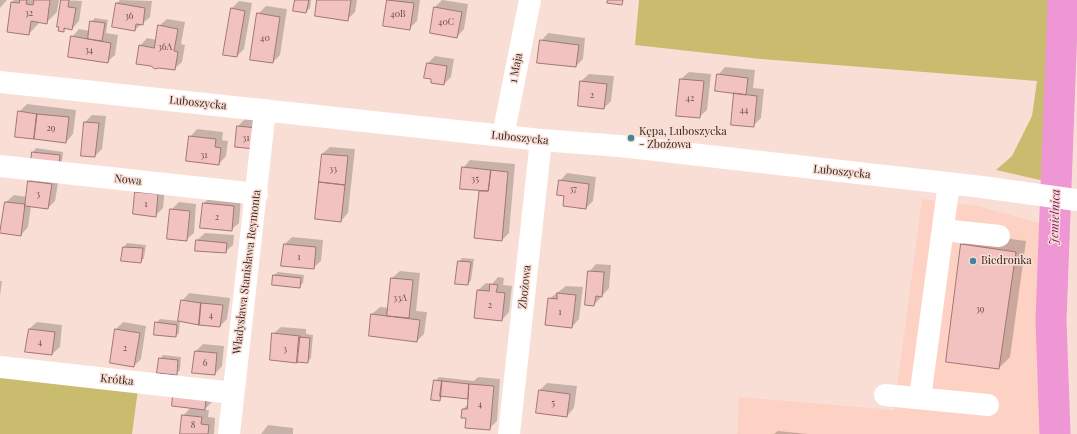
<!DOCTYPE html>
<meta charset="utf-8">
<style>
body{margin:0}
canvas{display:block;background:#f9ded5}
</style>
<canvas width="1077" height="434"></canvas>
<script>
const ctx = document.querySelector('canvas').getContext('2d');
ctx.lineJoin = 'round';
function fill(path, color) { ctx.fillStyle = color; ctx.fill(path, 'evenodd'); }
function stroke(path, color, width, dash) { ctx.strokeStyle = color; ctx.lineWidth = width; ctx.lineCap = dash ? 'butt' : 'round'; ctx.setLineDash(dash || []); ctx.stroke(path); }
function label(font, color, halo, rows, align = 'center') {
  ctx.font = font + ' "Playfair Display",serif'; ctx.lineWidth = 3; ctx.setLineDash([]); ctx.textBaseline = 'middle'; ctx.strokeStyle = halo; ctx.fillStyle = color; for (const [text, x, y, turn = 0] of rows) {
    ctx.save(); ctx.translate(x, y); ctx.rotate((+turn || 0) * Math.PI / 180); ctx.textAlign = isNaN(turn) ? turn : align; if (halo) ctx.strokeText(text, 0, 0); ctx.fillText(text, 0, 0); ctx.restore();
  }
}
const built = new Path2D(`
 M922,199L978,206L1039,223L1040,434H737L739,397L894,410Z`);
const green = new Path2D(`
 M639,0H1053V83L1049,182L996,170L1012,156L1032,116L1037,81L761,59L635,45Z
 M0,367L139,382L132,434H0Z`);
const shadow = new Path2D(`
 M0,0H7L0,8Z
 M14,0H59L57,12L46,23L40,22L29,34L8,31L12,2Z
 M62,0L82,1L79,21L72,29L66,28L63,31Z
 M120,0L152,1L150,17L135,30L117,3Z
 M296,0H311L310,8L306,12Z
 M319,0H357L355,12L347,20Z
 M388,0H420L417,21L409,29L384,25Z
 M442,0L468,4L464,29L457,37L435,7Z
 M239,1L252,3L244,49L237,56L232,8Z
 M266,6L287,9L280,55L273,62L258,14Z
 M95,18L108,20L106,33L118,35L115,55L107,62L72,37L79,29L90,31L91,22Z
 M167,19L185,22L181,44L185,45L182,62L174,69L140,46L147,38L157,40L159,26Z
 M548,33L585,38L583,59L576,66L541,41Z
 M435,56L454,59L451,77L444,84L428,63Z
 M725,67L755,70L753,88L764,89L761,118L753,126L736,93L718,75Z
 M689,72L711,74L707,110L699,117L678,115L681,79Z
 M589,74L614,76L611,101L604,108L581,81Z
 M27,104L76,110L73,134L66,142L19,112Z
 M92,115L106,116L102,149L95,156L85,122Z
 M245,119L264,121L262,141L238,126Z
 M197,129L223,132L222,140L228,141L226,156L219,164L190,137Z
 M330,147L355,149L348,213L341,221L322,154Z
 M36,148L63,152L62,161L59,164L32,161L33,152Z
 M470,160L515,164L509,233L502,240L475,237L480,190L463,168Z
 M567,173L596,177L593,201L586,208L560,181Z
 M36,174L59,177L55,201L48,208L31,206L28,227L21,235L6,202L14,195L27,197L29,181Z
 M144,185L165,187L163,208L156,215L136,193Z
 M211,196L241,199L239,223L231,230L204,203Z
 M179,202L196,204L194,233L186,240L171,210Z
 M205,233L234,235L233,245L225,252L197,240Z
 M973,234L1026,241L1010,357L999,368L962,245Z
 M292,237L323,240L321,261L313,268L284,245Z
 M127,243L146,245L144,258L141,262L122,260L124,247Z
 M462,258L474,259L471,280L468,284L459,262Z
 M596,264L611,265L609,288L594,305L589,272Z
 M400,271L420,273L416,311L427,312L424,334L417,341L372,314L380,307L389,308L392,278Z
 M278,272L304,275L303,283L299,287L274,275Z
 M498,277L504,278L503,285L512,286L509,312L502,320L478,290L486,283L492,284Z
 M0,281H2L0,296Z
 M566,286L583,287L579,319L572,327L549,299Z
 M189,293L230,298L227,319L220,326L180,320L179,333L176,336L156,323L160,319L179,321L182,301Z
 M37,322L62,325L60,347L52,354L26,351L29,329Z
 M123,322L146,326L141,359L134,366L111,362L116,329Z
 M281,327L306,329V334L313,335L311,358L307,362L273,334Z
 M203,344L224,346L222,366L215,374L196,351Z
 M163,355L181,357L180,370L176,374L160,359Z
 M439,377L474,381L478,377L500,379L497,421L489,429L467,418L463,409L468,404L469,396H443L439,400L435,381Z
 M547,383L577,386L574,408L567,416L539,391Z
 M174,395L212,402L204,410H209L208,417L215,418L214,434H181L183,416L191,407Z
 M268,425L293,428V434H261Z
 M778,431L808,434H774Z`);
const river = new Path2D(`
 M1055,434L1051,320L1063,0`);
const building = new Path2D(`
 M20,0H27L26,4L33,5L34,0H50L47,24L31,21L29,35L7,32L11,2L19,3Z
 M61,0H69L68,7L76,8L72,30L64,28V32L58,31L59,27H57Z
 M295,0H309L306,13L293,11Z
 M317,0H351L348,21L315,16Z
 M387,0L414,3L410,30L383,26Z
 M608,0H623L622,5L607,3Z
 M116,3L145,8L143,25L136,24L135,31L112,27Z
 M434,7L462,12L457,38L430,33Z
 M231,8L245,11L237,57L223,55Z
 M257,13L280,17L273,63L250,60Z
 M90,21L105,23L102,41L88,39Z
 M158,25L178,29L174,51L178,52L175,70L159,68L155,69L151,66L136,64L139,45L154,48Z
 M71,36L111,43L108,63L68,57Z
 M540,40L579,45L576,67L537,63Z
 M427,63L447,66L444,85L431,83V79L424,78Z
 M717,74L748,78L746,95L715,91Z
 M680,79L704,81L700,118L676,116Z
 M580,81L607,84L604,109L578,106Z
 M734,93L757,96L754,127L731,125Z
 M18,111L37,114L34,139L15,137Z
 M37,114L69,117L66,143L34,139Z
 M84,122L99,123L95,157L81,156Z
 M237,126L257,128L255,149L235,147Z
 M189,136L216,139L215,147L221,148L219,165L186,161Z
 M32,152L60,155L59,165L31,162Z
 M322,154L348,156L345,185L319,182Z
 M462,167L491,170L488,191L460,189Z
 M491,170L508,172L502,241L474,238L479,191H488Z
 M559,180L589,184L586,209L563,206L564,196L557,195Z
 M28,181L52,184L48,209L25,206Z
 M319,182L345,185L341,222L315,219Z
 M135,192L158,194L156,217L133,214Z
 M5,202L25,204L21,236L0,233Z
 M203,203L234,206L232,231L200,228Z
 M170,209L190,211L187,241L167,239Z
 M196,240L227,243L226,253L195,251Z
 M284,244L316,247L314,269L281,266Z
 M961,244L1016,252L999,369L946,362Z
 M123,247L143,248L141,263L121,261Z
 M458,261L471,262L468,285L455,284Z
 M588,271L604,272L602,297L596,296L594,306L585,305Z
 M273,275L301,278L300,288L272,285Z
 M391,278L413,280L409,318L387,316Z
 M490,284L498,285L496,292L505,293L502,321L474,318L477,290L489,291Z
 M557,293L576,295L572,328L545,325L548,298L557,299Z
 M181,300L201,303L199,325L178,321Z
 M201,303L223,305L220,327L199,325Z
 M371,314L420,320L417,342L369,336Z
 M155,322L177,325L176,337L154,335Z
 M29,329L55,332L52,355L25,352Z
 M115,329L140,333L134,367L110,363Z
 M272,333L300,336L297,363L270,360Z
 M299,337L310,338L308,363L297,362Z
 M195,351L217,353L215,375L192,373Z
 M159,358L178,360L177,375L157,373Z
 M434,380L442,381L440,401L431,400Z
 M442,381L469,384L468,399L440,396Z
 M469,384L494,386L490,430L465,428L466,418H461L462,409H467Z
 M539,390L570,394L567,417L536,413Z
 M173,395L206,398L205,410L172,406Z
 M182,415L202,417L201,424L209,425L208,434H180Z`);
const minor = new Path2D(`
 M0,82L541,140L620,146L982,187L1077,200
 M503,136L530,0
 M0,166L257,194
 M943,230L999,236
 M0,367L233,393
 M885,395L988,405
 M920,398L949,183
 M229,434L265,110
 M509,434L541,140`);
const markers = [
 [631,138,4,"#448597"],
 [973,261,4,"#448597"]
];
const numberNames = [
 ["32",29,13],
 ["40B",398,14],
 ["36",129,16],
 ["40C",446,22],
 ["40",265,38],
 ["36A",165,47],
 ["34",89,50],
 ["2",592,95],
 ["42",690,98],
 ["44",744,110],
 ["29",51,128],
 ["31",246,138],
 ["31",204,155],
 ["33",333,169],
 ["35",475,179],
 ["37",573,189],
 ["3",38,194],
 ["1",146,204],
 ["2",217,217],
 ["1",299,257],
 ["33A",400,298],
 ["2",490,305],
 ["39",980,309],
 ["1",560,312],
 ["4",211,315],
 ["4",40,342],
 ["2",125,348],
 ["3",285,349],
 ["6",205,363],
 ["5",553,403],
 ["4",480,404],
 ["8",193,425]
];
const streetNames = [
 ["1 Maja",516,68,-79],
 ["Luboszycka",198,103,6],
 ["Luboszycka",520,138,6],
 ["Luboszycka",842,172,6],
 ["Nowa",128,180,6],
 ["Władysława Stanisława Reymonta",247,272,-83],
 ["Zbożowa",525,287,-84],
 ["Krótka",117,380,6]
];
const poiNames = [
 ["Kępa, Luboszycka",639,132],
 ["- Zbożowa",639,145],
 ["Biedronka",981,261]
];
const waterNames = [
 ["Jemielnica",1055,217,-88]
];
fill(built, '#fdd2c4');
fill(green, '#cabc6f');
fill(shadow, '#0003');
stroke(river, '#ef97d4', 31);
fill(building, '#f2c2c1');
stroke(building, '#a27676', 1);
stroke(minor, '#fff', 22);
for (const [x, y, r, color] of markers) { const dot = new Path2D(); dot.arc(x, y, r, 0, 2 * Math.PI); ctx.fillStyle = color; ctx.fill(dot); stroke(dot, '#f9ded5', 1.5); }
label('9px', '#654c48', null, numberNames);
label('11px', '#36251f', '#f9ded5', streetNames);
label('11px', '#36251f', '#f9ded5', poiNames, 'left');
label('italic 12px', '#7b1565', '#f9ded5', waterNames);
</script>
